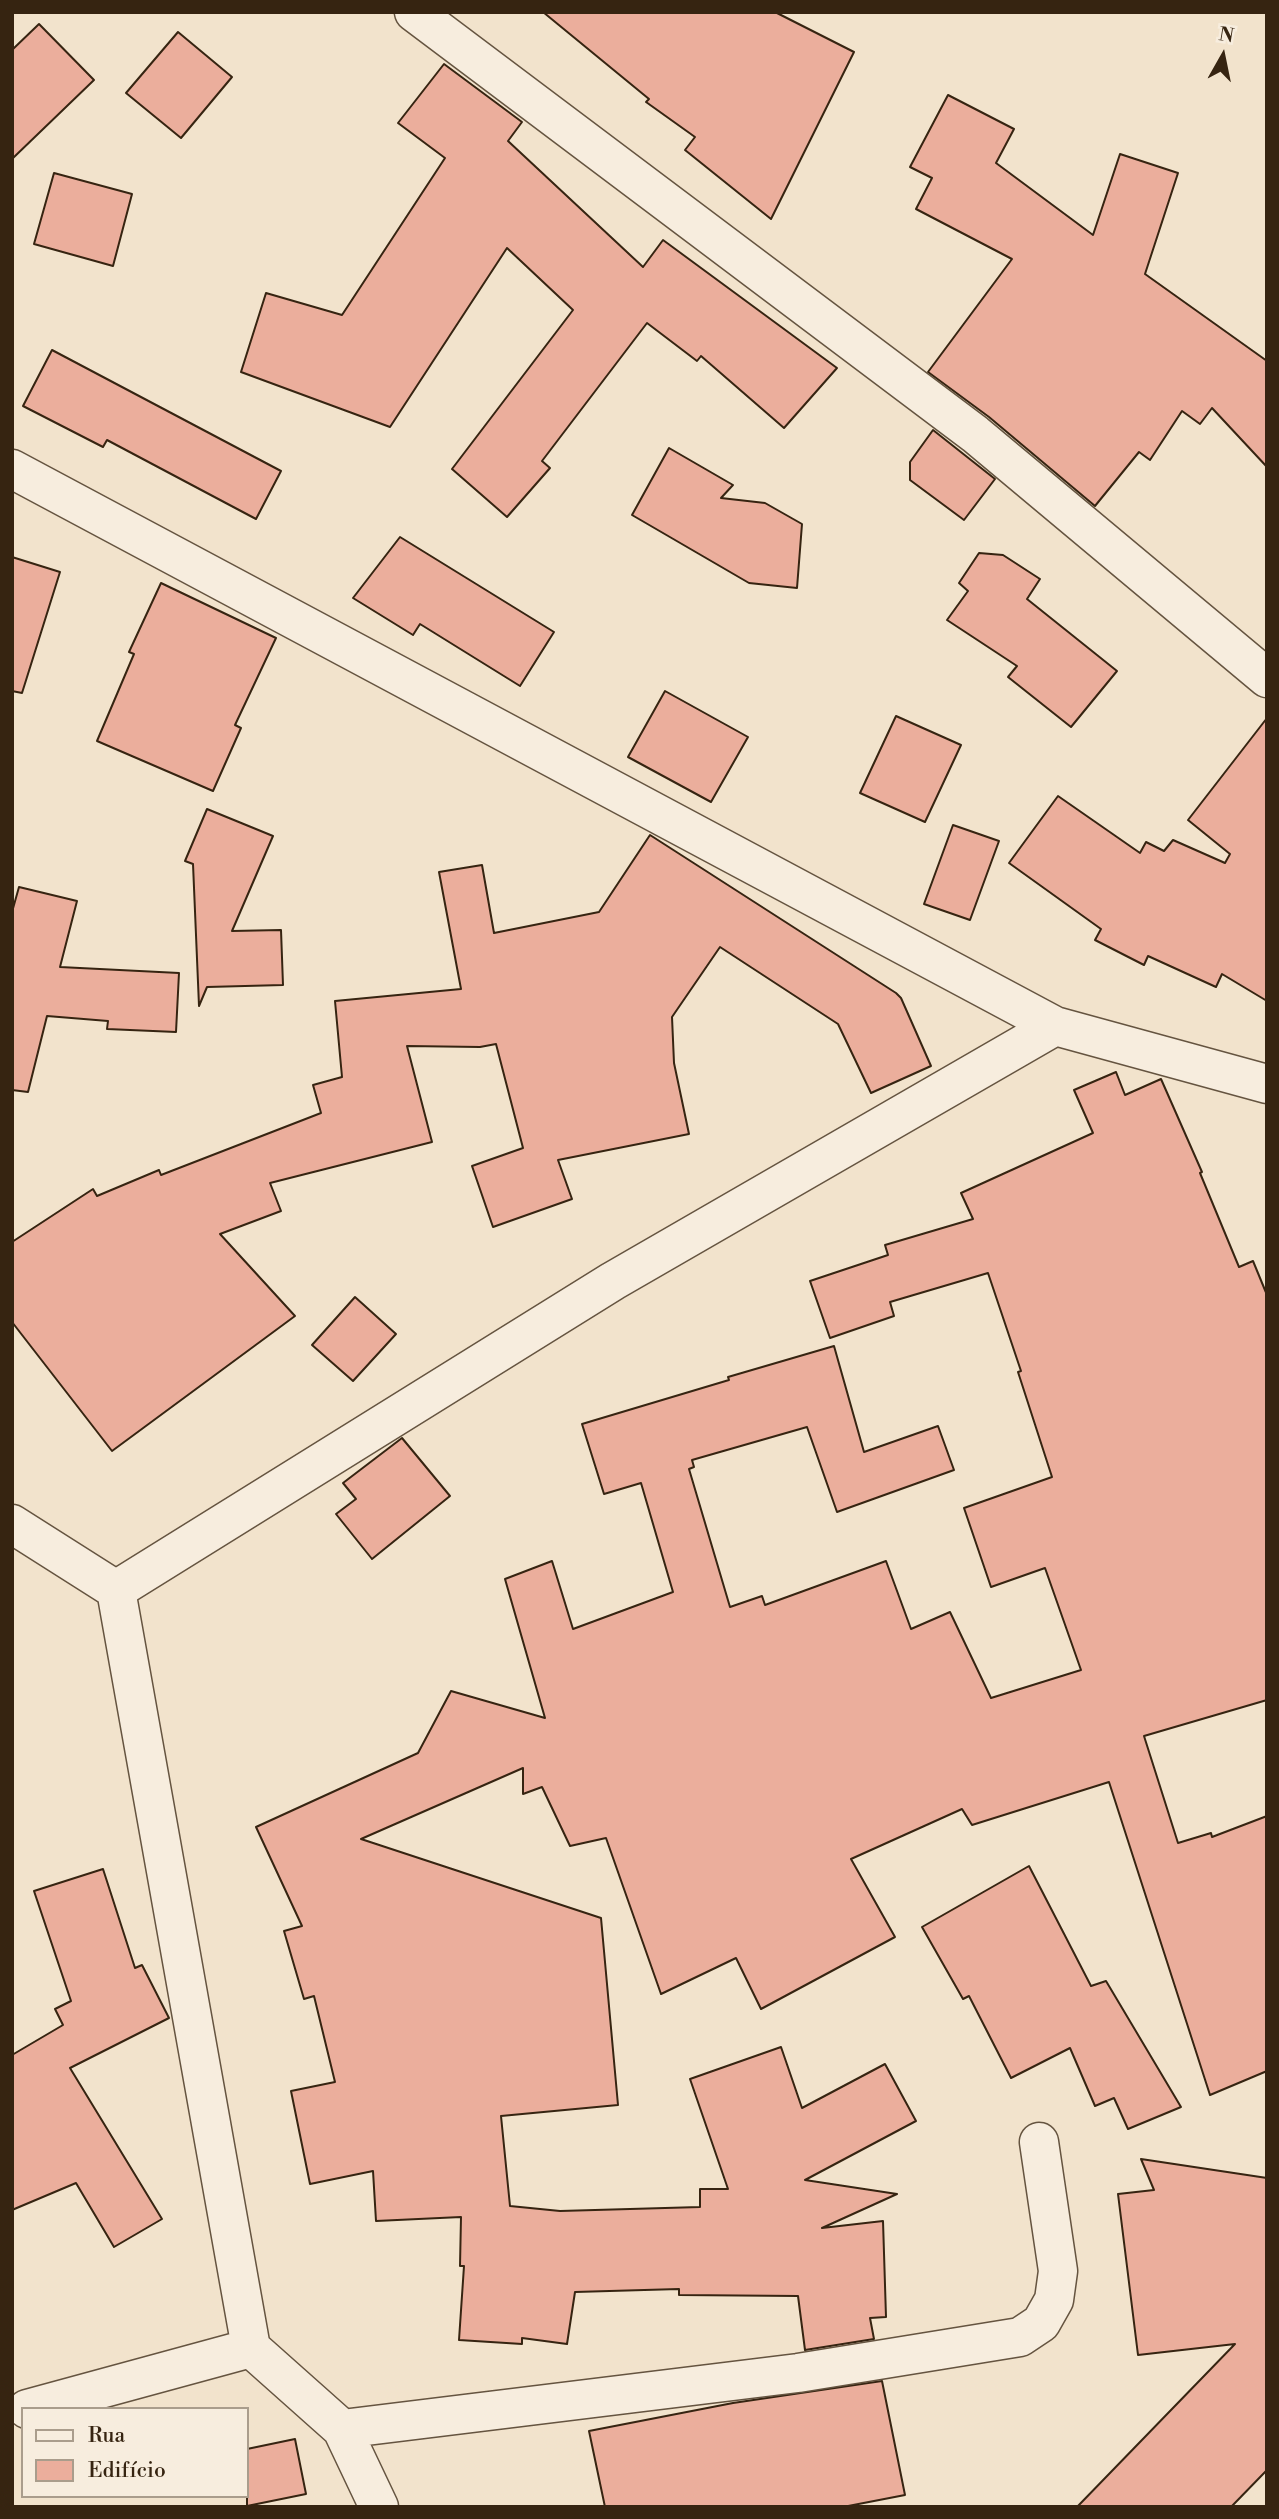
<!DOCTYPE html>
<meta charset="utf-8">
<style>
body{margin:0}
#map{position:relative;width:1279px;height:2519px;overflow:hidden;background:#f2e3cc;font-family:"Libre Bodoni",serif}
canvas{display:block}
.frame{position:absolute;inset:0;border:14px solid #362411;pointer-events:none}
.legend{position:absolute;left:21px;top:2407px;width:228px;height:91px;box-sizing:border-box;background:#f7edde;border:2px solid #aa9d8c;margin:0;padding:9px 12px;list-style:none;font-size:21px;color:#362411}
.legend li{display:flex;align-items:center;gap:14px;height:35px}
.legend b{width:35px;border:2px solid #aa9d8c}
.north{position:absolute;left:1188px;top:21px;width:70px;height:70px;-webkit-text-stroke:5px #f7edde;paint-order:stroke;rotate:9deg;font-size:19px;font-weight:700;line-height:28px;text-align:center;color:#362411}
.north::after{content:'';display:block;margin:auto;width:24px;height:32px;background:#362411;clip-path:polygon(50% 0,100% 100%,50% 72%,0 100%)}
</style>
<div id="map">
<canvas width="1279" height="2519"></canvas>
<div class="frame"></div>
<ul class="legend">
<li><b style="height:9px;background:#f7edde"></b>Rua</li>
<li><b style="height:19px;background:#ebae9c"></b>Edifício</li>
</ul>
<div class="north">N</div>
</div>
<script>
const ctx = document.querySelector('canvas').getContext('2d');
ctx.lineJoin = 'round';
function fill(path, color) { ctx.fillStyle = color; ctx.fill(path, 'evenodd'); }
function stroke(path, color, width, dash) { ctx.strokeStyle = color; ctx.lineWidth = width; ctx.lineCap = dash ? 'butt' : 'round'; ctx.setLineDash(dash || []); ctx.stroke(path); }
const building = new Path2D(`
 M543,12H775L854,52L771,219L685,150L695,137L646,102L649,99Z
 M39,24L94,80L12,159V50Z
 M178,32L232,77L181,138L126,93Z
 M444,64L522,122L508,141L643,267L663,240L837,368L784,428L701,356L697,361L647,323L542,461L550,468L507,517L452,469L573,310L507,248L390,427L241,372L266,293L342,315L445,158L398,123Z
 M948,95L1014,129L996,163L1093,235L1120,154L1178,173L1145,274L1267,361V467L1212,408L1200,424L1182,411L1150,460L1139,452L1095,506L989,417L928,372L1012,259L916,209L932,178L910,167Z
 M54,173L132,194L113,266L34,244Z
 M52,350L281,471L256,519L107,440L103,447L23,406Z
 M933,430L995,479L964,520L910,480V462Z
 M669,448L733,485L721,498L765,503L802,524L797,588L749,583L632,515Z
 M400,537L554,632L520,686L420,624L413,635L353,598Z
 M979,553L1003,555L1040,579L1027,599L1117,671L1071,727L1008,677L1017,666L947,620L968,591L959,583Z
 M12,557L60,572L22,693L12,691Z
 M161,583L276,638L235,725L241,728L213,791L97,741L134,654L129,652Z
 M665,691L748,737L711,802L628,757Z
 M896,716L961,745L925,822L860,793Z
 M1267,718V1001L1222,974L1216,987L1148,956L1144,965L1095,940L1101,929L1009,863L1058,796L1140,853L1146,842L1164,851L1173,840L1225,863L1230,854L1188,820Z
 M207,809L273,836L232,931L281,930L283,985L207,987L199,1006L193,864L185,861Z
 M953,825L999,841L970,920L924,904Z
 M650,835L896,993L901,998L931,1066L871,1093L838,1024L720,947L672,1017L674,1063L689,1134L558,1160L572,1199L493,1227L472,1166L523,1148L496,1044L480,1047L407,1046L432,1142L270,1183L281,1211L220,1234L295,1316L112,1451L12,1322V1242L93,1189L97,1196L159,1170L161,1175L321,1113L313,1085L342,1077L335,1001L461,989L439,872L482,865L494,933L599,912Z
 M19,887L77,901L60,967L179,973L176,1032L107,1029L108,1021L47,1016L28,1092L12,1090V912Z
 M1116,1072L1125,1095L1161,1079L1202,1172L1200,1173L1239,1267L1253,1261L1267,1295V1700L1144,1736L1178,1843L1211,1833L1212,1837L1267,1816V2071L1210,2095L1109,1782L972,1825L962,1809L851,1859L895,1937L761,2009L736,1958L661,1994L606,1838L570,1846L542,1787L523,1794V1768L361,1839L601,1918L618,2105L501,2116L510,2206L560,2211L700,2207V2189H728L690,2079L781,2047L802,2108L885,2064L916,2121L805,2180L897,2194L822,2228L883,2221L886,2317L870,2318L874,2339L805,2350L798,2296L679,2295V2289L575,2292L567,2344L522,2338V2344L459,2340L464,2266H460L461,2217L376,2221L373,2171L310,2184L291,2091L335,2082L314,1996L304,1999L284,1931L302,1926L256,1827L418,1753L451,1691L545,1718L505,1579L552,1561L573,1629L673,1592L641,1483L604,1494L582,1424L729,1380L728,1377L834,1346L864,1452L938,1426L954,1470L837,1512L807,1427L692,1460L694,1467L689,1469L730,1607L762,1596L765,1605L886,1561L911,1629L950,1612L991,1698L1081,1670L1045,1568L991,1587L964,1508L1052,1477L1018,1372L1021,1371L988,1273L890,1302L894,1316L830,1338L810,1281L888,1255L885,1245L973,1219L961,1193L1093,1133L1074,1090Z
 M355,1297L396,1334L353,1381L312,1345Z
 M402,1438L450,1496L372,1559L336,1514L356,1499L343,1483Z
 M1029,1866L1091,1986L1106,1981L1181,2107L1128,2129L1114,2098L1095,2106L1070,2048L1011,2078L969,1996L963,1999L922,1927Z
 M103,1869L135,1968L142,1965L169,2018L70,2068L162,2219L114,2247L76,2183L12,2210V2055L63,2025L55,2009L71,2001L34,1891Z
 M1141,2159L1267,2178V2470L1231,2507H1077L1235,2344L1138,2355L1118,2194L1154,2190Z
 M882,2381L905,2495L843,2507H605L589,2431L733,2403Z
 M295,2439L306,2494L247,2506V2449Z`);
const minor = new Path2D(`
 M414,12L975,434L1267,678
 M12,469L1055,1026
 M12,1524L116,1590L251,2348L342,2429L379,2507
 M116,1590L613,1281L1055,1026L1267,1084
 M27,2409L251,2348
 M342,2429L798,2373L1020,2337L1041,2323L1054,2300L1058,2271L1039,2142`);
fill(building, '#ebae9c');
stroke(building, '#362411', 2);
stroke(minor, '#655440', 41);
stroke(minor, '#f7edde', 38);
</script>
